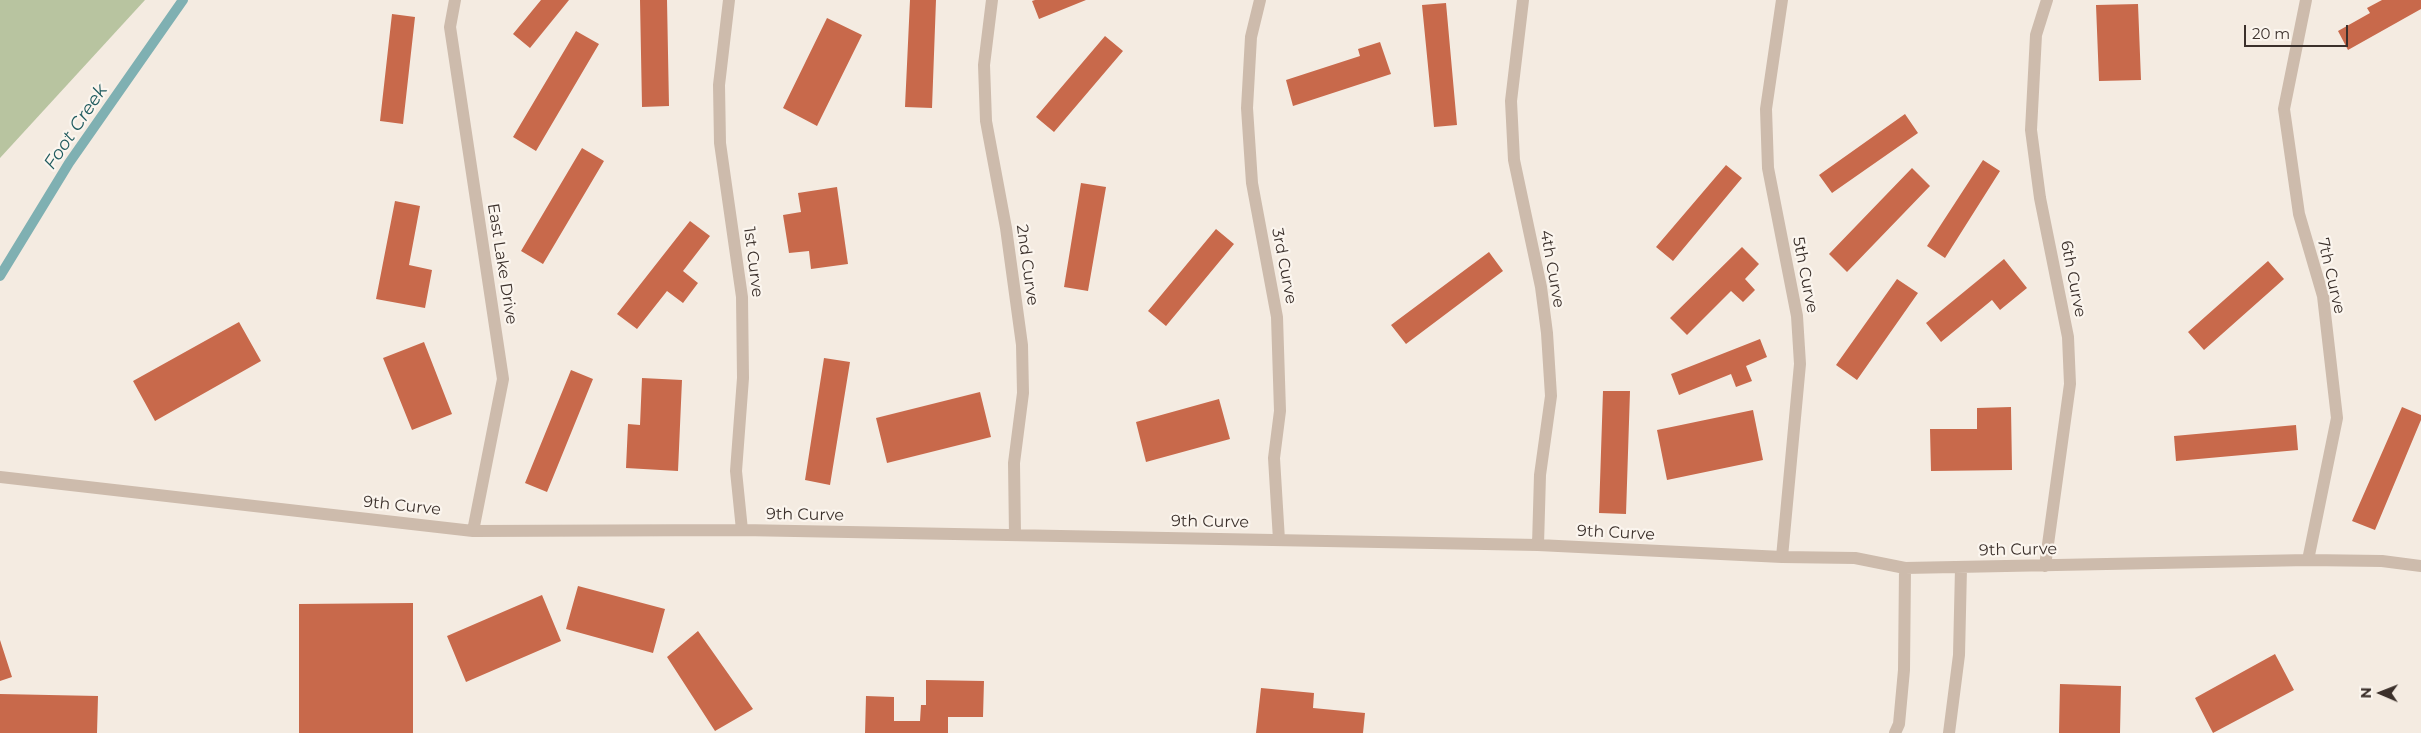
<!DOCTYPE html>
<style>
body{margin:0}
#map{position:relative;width:2421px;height:733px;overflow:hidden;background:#f4ebe1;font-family:Montserrat,sans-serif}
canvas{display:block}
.north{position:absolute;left:2356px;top:668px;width:50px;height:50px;-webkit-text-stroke:4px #fbf5ee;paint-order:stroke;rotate:271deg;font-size:14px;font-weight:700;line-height:20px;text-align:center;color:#3b302b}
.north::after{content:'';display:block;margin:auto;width:18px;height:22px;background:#3b302b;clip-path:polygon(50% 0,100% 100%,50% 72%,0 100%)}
.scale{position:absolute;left:2244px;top:25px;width:104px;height:22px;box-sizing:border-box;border:2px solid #3b302b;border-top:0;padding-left:6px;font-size:15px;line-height:18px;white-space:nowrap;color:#3b302b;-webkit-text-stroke:4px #fbf5ee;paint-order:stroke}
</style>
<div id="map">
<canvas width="2421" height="733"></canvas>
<div class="north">N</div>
<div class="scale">20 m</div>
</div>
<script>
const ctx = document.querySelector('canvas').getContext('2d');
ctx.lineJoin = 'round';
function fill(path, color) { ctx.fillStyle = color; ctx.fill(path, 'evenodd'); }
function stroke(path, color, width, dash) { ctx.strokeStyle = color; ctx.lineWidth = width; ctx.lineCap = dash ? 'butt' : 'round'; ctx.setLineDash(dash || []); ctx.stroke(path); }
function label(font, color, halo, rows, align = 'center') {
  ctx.font = font + ' Montserrat,sans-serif'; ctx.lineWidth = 4.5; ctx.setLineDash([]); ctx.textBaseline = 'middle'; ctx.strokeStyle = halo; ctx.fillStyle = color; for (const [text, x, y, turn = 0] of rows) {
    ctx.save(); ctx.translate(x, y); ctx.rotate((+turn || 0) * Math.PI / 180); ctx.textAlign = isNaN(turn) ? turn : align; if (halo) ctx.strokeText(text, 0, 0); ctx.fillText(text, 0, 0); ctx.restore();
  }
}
const green = new Path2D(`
 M0,0H145L0,158Z`);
const stream = new Path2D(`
 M0,276L69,163L183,0`);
const building = new Path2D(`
 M541,0H569L530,48L513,34Z
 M640,0H667L669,106L642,107Z
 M910,0H936L932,108L905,107Z
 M1035,0H1086L1039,19L1032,1Z
 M2382,0H2421V9L2348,50L2338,31L2370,13L2367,8Z
 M1446,3L1457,125L1434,127L1422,5Z
 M2138,4L2141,80L2099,81L2096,5Z
 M392,14L415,17L403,124L380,121Z
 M827,18L862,35L817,126L783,108Z
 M576,31L599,44L536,151L513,137Z
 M1105,36L1123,51L1054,132L1036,117Z
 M1380,42L1391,74L1293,106L1286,80L1360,56L1358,49Z
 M1905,114L1918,133L1832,193L1819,175Z
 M582,148L604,161L543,264L521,251Z
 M1983,160L2000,171L1945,258L1927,246Z
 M1726,165L1742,178L1673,261L1656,247Z
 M1912,168L1930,186L1847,272L1829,254Z
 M1081,183L1106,187L1088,291L1064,287Z
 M837,187L848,264L811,269L809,251L789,253L783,215L801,212L798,193Z
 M395,201L420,206L409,265L432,270L425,308L376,299Z
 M690,221L710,236L683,271L698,283L683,303L667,291L637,329L617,314Z
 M1216,229L1234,244L1166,326L1148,311Z
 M1742,247L1759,264L1745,279L1755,290L1743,302L1731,291L1687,335L1670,318Z
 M1489,252L1503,271L1406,344L1391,325Z
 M2004,259L2027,288L2000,310L1992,300L1941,342L1926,323Z
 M2268,261L2284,279L2204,350L2188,332Z
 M1897,279L1918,293L1857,380L1836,365Z
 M239,322L261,361L155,421L133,381Z
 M1760,339L1767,357L1746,366L1752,381L1736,387L1731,374L1679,395L1671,374Z
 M424,342L452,414L412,430L383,358Z
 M824,358L850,362L830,485L805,480Z
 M571,370L593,379L547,492L525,483Z
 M642,378L682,380L678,471L626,468L628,424L640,425Z
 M1603,391H1630L1626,514L1599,513Z
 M980,392L991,437L887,463L876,418Z
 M1219,399L1230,439L1146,462L1136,422Z
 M2011,407L2012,470L1931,471L1930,429H1977V408Z
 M2402,407L2421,415V420L2375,530L2352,521Z
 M1753,410L1763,460L1667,480L1657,430Z
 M2296,425L2298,450L2176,461L2174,436Z
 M578,586L665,609L653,653L566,629Z
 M542,595L561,641L466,682L447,636Z
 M413,603V733H299V604Z
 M698,631L753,709L715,731L667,657Z
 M0,640L12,677L0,681Z
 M2275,654L2294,690L2213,733L2195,698Z
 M926,680L984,681L983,717H948V733H865L866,696L894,697V721H920L921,705H926Z
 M2060,684L2121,686L2120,733H2059Z
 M1261,688L1314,693L1313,708L1365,713L1363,733H1256Z
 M0,694L98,696L97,733H0Z`);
const minor = new Path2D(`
 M455,0L450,27L503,379L473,531
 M729,0L719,85L720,143L742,297L743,378L736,471L742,530
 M992,0L984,65L986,121L1006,228L1022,345L1023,393L1014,463L1015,535
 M1260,0L1251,37L1247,108L1252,183L1277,317L1280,411L1274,458L1279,540
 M1523,0L1511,101L1514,160L1541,287L1547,333L1551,396L1540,475L1538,545
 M1782,0L1766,109L1768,168L1797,316L1800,364L1782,557
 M2306,0L2284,109L2299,214L2323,296L2337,418L2308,560
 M0,477L473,531L742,530L1538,545L1782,557L1855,558L1905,568L2308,560L2382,561L2421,566
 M2045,566L2070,384L2068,337L2040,198L2031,130L2036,35L2047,0
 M1895,733L1899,724L1904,670L1905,568
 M1949,733L1959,655L1961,568`);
const streetNames = [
 ["1st Curve",753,262,83],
 ["East Lake Drive",502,264,81],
 ["2nd Curve",1027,265,82],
 ["3rd Curve",1284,266,79],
 ["4th Curve",1552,269,80],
 ["5th Curve",1805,275,79],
 ["7th Curve",2331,276,77],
 ["6th Curve",2073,279,79],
 ["9th Curve",402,506,6],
 ["9th Curve",805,515,1],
 ["9th Curve",1210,522,1],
 ["9th Curve",1616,533,3],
 ["9th Curve",2018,550,-1]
];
const waterNames = [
 ["Foot Creek",76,127,-56]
];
fill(green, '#b8c4a0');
stroke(stream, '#7fb0b2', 10);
fill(building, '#c8694b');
stroke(minor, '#cdbbac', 12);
label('16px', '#3b302b', '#fbf5ee', streetNames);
label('italic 18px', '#1f5a5e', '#fbf5ee', waterNames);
</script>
